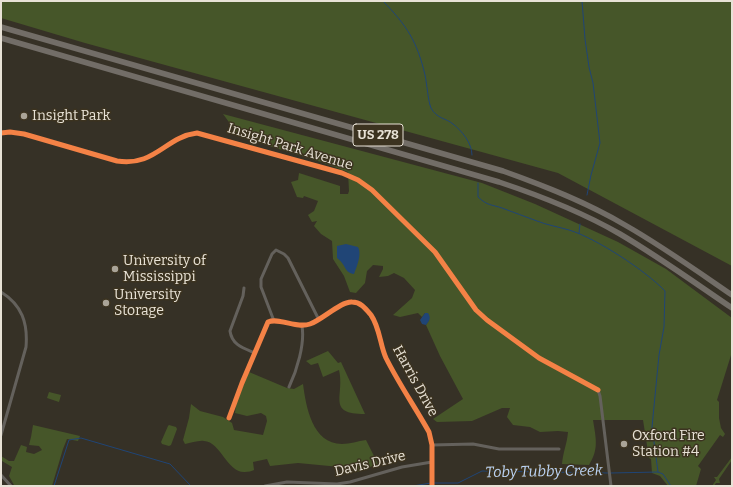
<!DOCTYPE html>
<style>
body{margin:0}
#map{position:relative;width:733px;height:487px;overflow:hidden;background:#363126;font-family:Bitter,serif}
canvas{display:block}
.frame{position:absolute;inset:0;border:2px solid #e8e2d6;pointer-events:none}
</style>
<div id="map">
<canvas width="733" height="487"></canvas>
<div class="frame"></div>
</div>
<script>
const ctx = document.querySelector('canvas').getContext('2d');
ctx.lineJoin = 'round';
function fill(path, color) { ctx.fillStyle = color; ctx.fill(path, 'evenodd'); }
function stroke(path, color, width, dash) { ctx.strokeStyle = color; ctx.lineWidth = width; ctx.lineCap = dash ? 'butt' : 'round'; ctx.setLineDash(dash || []); ctx.stroke(path); }
function label(font, color, halo, rows, align = 'center') {
  ctx.font = font + ' Bitter,serif'; ctx.lineWidth = 3; ctx.setLineDash([]); ctx.textBaseline = 'middle'; ctx.strokeStyle = halo; ctx.fillStyle = color; for (const [text, x, y, turn = 0] of rows) {
    ctx.save(); ctx.translate(x, y); ctx.rotate((+turn || 0) * Math.PI / 180); ctx.textAlign = isNaN(turn) ? turn : align; if (halo) ctx.strokeText(text, 0, 0); ctx.fillText(text, 0, 0); ctx.restore();
  }
}
const green = new Path2D(`
 M1,1H732V266L558,173L85,43L1,18Z
 M223,114L482,183L535,204L618,242L666,269L732,318V352L717,400L719,402V418L721,428L725,434L723,437L720,435L698,466L701,469L696,486H668L660,476L652,473L651,459L649,458L643,420H593C596,439 599,449 589,465L562,464C563,452 567,444 568,432L558,431L540,432L530,427L513,425L507,417L510,408H502L472,421L437,422L433,419L463,399L440,356L426,325L429,320L425,313L422,317L418,313L400,317L393,315L412,298L415,290L404,278L394,273L388,276L379,277L383,269V266L373,265L367,271L365,283L356,293L350,292L344,276L333,259L332,241L321,234L314,226L317,221L312,222L308,215L314,211L318,201L304,196L303,198L297,197L291,182L298,180L299,173L340,186V194H348L349,191L348,172L321,162L240,137Z
 M328,351L338,363L341,362L365,414C326,414 345,396 339,370L323,377L318,363L311,365L306,361Z
 M249,372L287,388L294,389L303,384C306,406 312,444 342,444C350,444 358,441 366,440L378,464L357,472L352,467H340L298,463L270,466L267,459L253,462L254,470C252,471 248,472 245,472C227,473 221,442 204,441C199,440 191,443 185,444L183,440L189,418L191,404L200,411L223,417L232,423L234,430L263,435L267,421L266,416L261,413L247,416L235,413L236,404Z
 M49,392L61,395L59,402L47,398Z
 M33,425L80,436L78,441L67,439L63,449L52,486L14,485L9,476L12,467L2,461L1,456L9,461H14L21,445L27,447L26,452L34,454L42,450L39,446L29,445L31,437Z
 M169,425L176,427L177,429L171,445L169,446L162,444L161,442L168,426Z
 M732,457V460L719,479L720,483H716L714,486H712L716,480L714,477H717Z`);
const water = new Path2D(`
 M346,244L358,247C362,254 357,266 354,274C346,273 346,268 342,263C341,261 339,260 337,258V246Z
 M425,313H428C431,318 430,320 426,325L422,324L420,320Z`);
const stream = new Path2D(`
 M383,1C407,26 417,41 425,75C427,84 428,101 431,108C437,119 446,118 453,124C462,131 472,143 472,155
 M582,1L585,39L589,67L593,83L600,143L591,175L587,195
 M478,183V197C488,206 490,204 502,208C514,212 525,217 537,221C547,225 559,227 569,230C596,238 646,271 665,291L664,327L659,355L652,427L658,472
 M579,233L580,224
 M611,473L658,472L663,474L671,486
 M434,483H458L482,471L608,473
 M54,486L69,440L81,438L170,464L191,486
 M413,486L431,483`);
const street = new Path2D(`
 M1,133L10,132L24,134L117,161C155,167 165,137 197,133L342,173L358,180L372,190L435,252L476,310L487,320L539,358L598,390L600,396L611,486
 M244,288L243,296L230,331C232,345 243,348 255,353
 M1,292C22,305 28,323 26,347L1,435
 M274,321L261,287V279L272,254L276,250L284,254L288,258L319,320
 M289,387C297,370 305,344 302,326
 M229,418L242,383L268,322C279,317 296,329 310,324C322,320 341,301 352,302C361,302 366,309 371,315C380,328 380,345 386,358C399,384 415,407 429,432L432,445V486
 M432,445L473,444L499,449H559
 M1,475L11,486
 M265,486L287,482L337,484L350,482L402,467L432,462`);
const highway = new Path2D(`
 M1,27L503,171C545,186 586,202 625,225C662,246 697,271 732,295
 M1,38L499,182C541,196 582,212 620,234C659,257 695,283 732,308`);
const cycleway = new Path2D(`
 M1,133L10,132L24,134L117,161C155,167 165,137 197,133L342,173L358,180L372,190L435,252L476,310L487,320L539,358L598,390
 M229,418L242,383L268,322C279,317 296,329 310,324C322,320 341,301 352,302C361,302 366,309 371,315C380,328 380,345 386,358C399,384 415,407 429,432L432,445V486`);
const markers = [
 [24,116,4,"#aaa498"],
 [115,269,4,"#aaa498"],
 [106,303,4,"#aaa498"],
 [624,444,4,"#aaa498"]
];
const shields = [
 [378,135,50]
];
const shieldNames = [
 ["US 278",378,135]
];
const poiNames = [
 ["Insight Park",32,116],
 ["University of",123,261],
 ["Mississippi",123,277],
 ["University",114,295],
 ["Storage",114,311],
 ["Oxford Fire",632,436],
 ["Station #4",632,452]
];
const streetNames = [
 ["Insight Park Avenue",290,147,17],
 ["Harris Drive",415,381,61],
 ["Davis Drive",370,464,-13]
];
const waterNames = [
 ["Toby Tubby Creek",544,472,-1]
];
fill(green, '#465629');
fill(water, '#204576');
stroke(stream, '#204576', 1);
stroke(street, '#64615c', 3);
stroke(highway, '#726d67', 5.5);
stroke(cycleway, '#f48246', 5);
for (const [x, y, r, color] of markers) { const dot = new Path2D(); dot.arc(x, y, r, 0, 2 * Math.PI); ctx.fillStyle = color; ctx.fill(dot); stroke(dot, '#3c3320', 1.5); }
for (const [x, y, w] of shields) { const box = new Path2D(); box.roundRect(x - w / 2, y - 11, w, 22, 3); ctx.fillStyle = '#3c3320'; ctx.fill(box); stroke(box, '#e8e2d6', 1); }
label('bold 13px', '#e8e2d6', null, shieldNames);
label('14px', '#e8e2d6', '#3c3320', poiNames, 'left');
label('14px', '#e8e2d6', '#3c3320', streetNames);
label('italic 15px', '#bad2f3', '#3c3320', waterNames);
</script>
